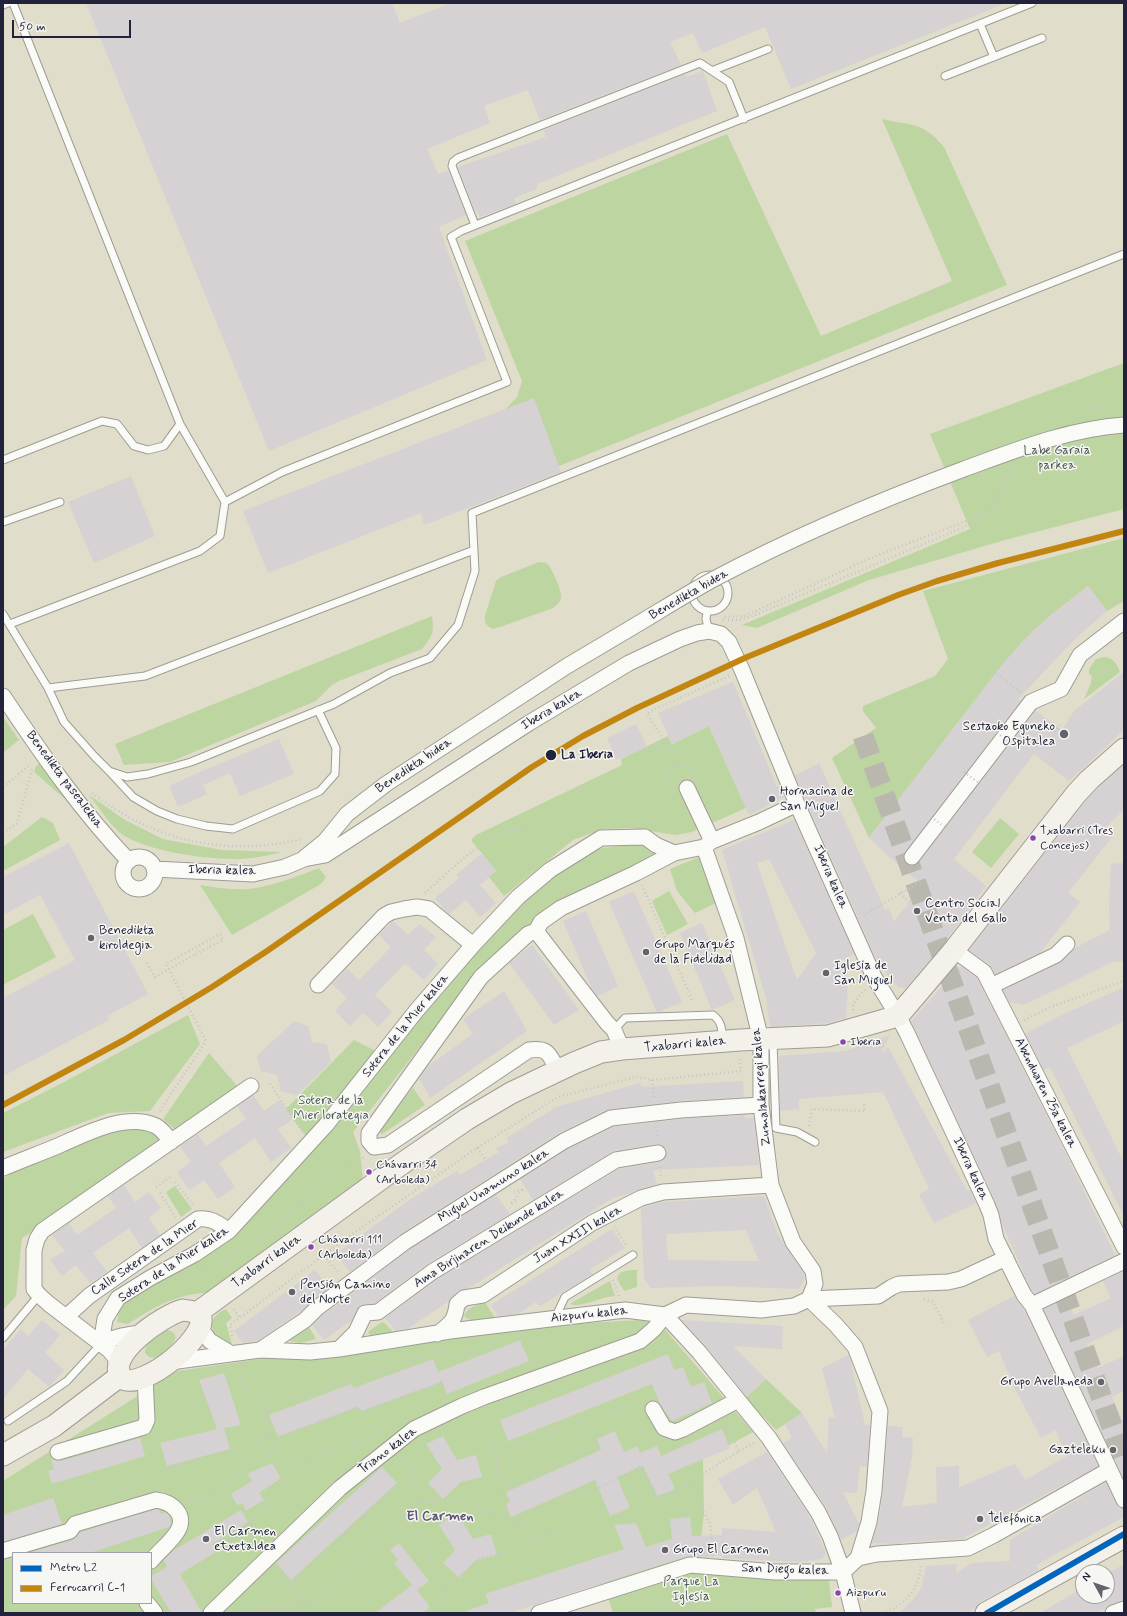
<!DOCTYPE html>
<meta charset="utf-8">
<style>
body{margin:0}
#map{position:relative;width:1127px;height:1616px;overflow:hidden;background:#e0ddcb;font-family:Mynerve,sans-serif}
canvas{display:block}
.frame{position:absolute;inset:0;border:4px solid #22223b;pointer-events:none}
.legend{position:absolute;left:12px;top:1552px;width:140px;height:52px;box-sizing:border-box;background:#f6f6f2;border:1px solid #a1a1a9;margin:0;padding:5px 7px;list-style:none;font-size:12px;color:#22223b}
.legend li{display:flex;align-items:center;gap:8px;height:20px}
.legend b{width:20px;border:1px solid #a1a1a9}
.north{position:absolute;left:1075px;top:1564px;width:40px;height:40px;box-sizing:border-box;background:#f6f6f2;border:1px solid #a1a1a9;border-radius:50%;rotate:310deg;font-size:11px;font-weight:700;line-height:16px;text-align:center;color:#22223b}
.north::after{content:'';display:block;margin:auto;width:14px;height:18px;background:#64636d;clip-path:polygon(50% 0,100% 100%,50% 72%,0 100%)}
.scale{position:absolute;left:12px;top:20px;width:119px;height:18px;box-sizing:border-box;border:2px solid #22223b;border-top:0;padding-left:5px;font-size:12px;line-height:14px;white-space:nowrap;color:#22223b;-webkit-text-stroke:3px #f6f6f2;paint-order:stroke}
</style>
<div id="map">
<canvas width="1127" height="1616"></canvas>
<div class="frame"></div>
<ul class="legend">
<li><b style="height:5px;background:#0065bd"></b>Metro L2</li>
<li><b style="height:5px;background:#c2850f"></b>Ferrocarril C-1</li>
</ul>
<div class="north">N</div>
<div class="scale">50 m</div>
</div>
<script>
const ctx = document.querySelector('canvas').getContext('2d');
ctx.lineJoin = 'round';
function fill(path, color) { ctx.fillStyle = color; ctx.fill(path, 'evenodd'); }
function stroke(path, color, width, dash) { ctx.strokeStyle = color; ctx.lineWidth = width; ctx.lineCap = dash ? 'butt' : 'round'; ctx.setLineDash(dash || []); ctx.stroke(path); }
function label(font, color, halo, rows, align = 'center') {
  ctx.font = font + ' Mynerve,sans-serif'; ctx.lineWidth = 3; ctx.setLineDash([]); ctx.textBaseline = 'middle'; ctx.strokeStyle = halo; ctx.fillStyle = color; for (const [text, x, y, turn = 0] of rows) {
    ctx.save(); ctx.translate(x, y); ctx.rotate((+turn || 0) * Math.PI / 180); ctx.textAlign = isNaN(turn) ? turn : align; if (halo) ctx.strokeText(text, 0, 0); ctx.fillText(text, 0, 0); ctx.restore();
  }
}
const green = new Path2D(`
 M882,119C912,126 922,121 944,147L1007,285L559,466L505,410L517,397L522,381L465,241L727,134L821,336L952,281Z
 M1124,363V509L1005,540L869,580L757,628L742,625L970,529L930,434Z
 M1124,538V601L1107,611L1088,586L1051,615L1027,637L1003,664L869,838L832,758L876,728L863,711V706L935,676L948,659L923,591Z
 M539,562C542,563 544,562 546,563C551,565 563,593 561,598C560,603 556,605 553,608L500,627L492,629C486,625 484,623 485,616L496,581L501,577Z
 M432,616C434,632 433,636 422,649L339,681L332,685L316,701L170,762L124,765L115,744Z
 M1104,657C1114,658 1116,663 1120,672L1084,699L1091,683L1092,676L1089,674V669L1096,659Z
 M3,717L19,740L3,753Z
 M709,726L746,808L692,832L676,835L630,828L603,829L573,840L504,896L489,877L496,871L471,840L476,835L622,765L621,759L668,736L672,744Z
 M40,763L66,800L34,772L36,766Z
 M89,795L125,820L163,839L222,850L282,852C272,854 262,857 252,858C218,862 152,853 123,835C112,828 98,806 89,795Z
 M42,817L53,823L60,840L3,871V847Z
 M1000,818L1019,834L991,868L972,852Z
 M642,843L663,857L529,925L471,982L353,1132L360,1151L363,1183L214,1292C177,1294 159,1304 128,1324L117,1322L121,1301L214,1246L312,1145L286,1109L354,1040L388,1057L465,960L519,903L566,865L595,849Z
 M699,857L716,903L695,913L677,891L670,869Z
 M319,868L326,877L321,884L232,935L200,885C218,888 238,891 256,888C278,884 298,876 319,868Z
 M669,891L688,924L667,935L652,901Z
 M33,914L56,957L3,985V930Z
 M188,1015L200,1044L150,1111L108,1113L3,1152V1113L68,1080Z
 M209,1053L238,1087L177,1131L163,1119Z
 M413,1088L425,1105L381,1135L380,1129L384,1121Z
 M124,1128L151,1130L162,1138L159,1143L29,1234L22,1238L16,1296L3,1310V1178C41,1157 82,1137 124,1128Z
 M175,1186L192,1209L181,1217L166,1192Z
 M631,1270H637V1287L624,1291L617,1279L618,1276L621,1272Z
 M610,1281L615,1296C599,1297 588,1306 572,1305L571,1303Z
 M485,1302L495,1318C484,1320 473,1324 464,1316C467,1307 478,1305 485,1302Z
 M226,1309L232,1318L226,1323L232,1344C211,1340 203,1318 226,1309Z
 M656,1319L753,1432L703,1459L704,1513L698,1565L828,1572L832,1607L815,1609L816,1613H613L606,1591L683,1566L472,1613H3V1481L177,1371L450,1331ZM13,1553H151V1603H13Z
 M382,1322L385,1323L394,1333L373,1336L368,1333L369,1331Z
 M305,1327H309L316,1339L301,1343L290,1341V1337Z
 M164,1329C190,1334 165,1352 156,1358L149,1357L145,1353C145,1341 156,1336 164,1329Z
 M766,1379L802,1413L776,1430L745,1398Z`);
const building = new Path2D(`
 M86,3H392L400,23L451,3L1004,4L791,89L765,27L702,53L693,33L670,42L681,65L540,120L528,90L484,106L490,123L427,149L438,174L448,171L466,215L439,227L487,360L269,451Z
 M703,71L717,111L537,184V189L514,198L516,204L480,217L477,211H475L458,167L546,137L544,130L685,74L686,77Z
 M534,398L561,472L424,525L421,513L268,573L243,511Z
 M131,476L155,536L94,563L68,502Z
 M1088,586L1107,611L1078,636L1018,699L1021,700L905,852L903,856L904,861L907,864L911,866L919,862L1036,711L1062,730L1074,711L1124,672V730L1069,781L1034,754L954,859L986,886L941,947L906,988L898,987L890,979L874,954L795,776L819,763L885,910L889,908L894,921L924,885L905,871L869,838L999,669L1027,637L1051,615Z
 M733,682L777,787L780,786L784,797L749,815L709,726L672,744L658,713Z
 M636,724L647,747L617,760L607,738Z
 M279,739L294,774L240,796L230,773L203,785L207,794L178,807L169,786L202,771Z
 M1124,765V810L1106,827L1115,833L1068,893L1080,902L1040,953L995,974L990,965L969,950L1085,802L1097,789Z
 M794,820L854,954L842,960L848,982L846,1018L828,1023L770,1027L766,998L722,850ZM769,859L816,953L797,980L757,863Z
 M69,843L148,994L107,1016L109,1020L3,1076V998L75,960L40,895L3,915V877Z
 M482,853L496,871L480,885L496,903L480,917L466,900L449,914L435,898L459,878L456,875Z
 M1124,863V961L1113,962L1024,1005L1009,1002L1003,990L1060,963L1075,948L1110,930L1109,907L1111,864Z
 M634,891L682,1002L659,1012H657L609,902Z
 M586,911L618,986L603,994L597,996L591,987L563,921Z
 M393,921L408,935L420,924L436,937L424,950L438,964L424,980L405,963L375,995L392,1012L378,1027L363,1013L350,1026L335,1011L347,998L332,984L347,968L359,980L391,947L379,935Z
 M702,923L735,1000L712,1010L680,933Z
 M532,945L579,1010L554,1025L509,963Z
 M961,966L977,978L1066,1154L1115,1255L1035,1294L1030,1287L1002,1224L995,1201L911,1021Z
 M1124,987V1021L1067,1048L1124,1163V1217L1050,1067L1044,1070L1025,1034L1057,1017Z
 M504,991L527,1031L430,1098L419,1078L428,1066L473,1034L463,1019Z
 M294,1021L308,1026L312,1042L327,1044L331,1062L297,1095L281,1091L277,1075L261,1071L257,1056Z
 M890,1035L882,1051L884,1052L888,1047L967,1191L970,1190L976,1203L934,1223L919,1194L929,1189L883,1092L799,1099V1109L780,1111L779,1056L846,1051Z
 M743,1081L744,1097L680,1101L607,1110L559,1133L400,1234L350,1272L336,1254L409,1200L457,1171L460,1175L499,1152L496,1148L508,1143L507,1138L556,1107L640,1083L642,1087Z
 M253,1095L264,1111L280,1100L293,1119L278,1129L291,1148L271,1162L255,1138L219,1163L235,1187L218,1199L204,1180L189,1190L177,1172L191,1162L180,1146L198,1134L206,1146L246,1119L237,1106Z
 M745,1115V1118H754L759,1165L653,1170L657,1184L639,1189L628,1194L613,1198L469,1288L458,1291L449,1301L409,1328L396,1331L385,1318L437,1279L619,1169L660,1162L664,1160L667,1152L665,1147L657,1144L614,1151L533,1200L520,1179L568,1149L614,1127L682,1119Z
 M124,1185L135,1202L149,1192L161,1208L149,1218L160,1235L142,1248L129,1228L93,1253L107,1272L90,1283L76,1265L62,1276L50,1260L65,1251L52,1235L69,1223L77,1235L116,1208L108,1196Z
 M496,1195L510,1214L427,1264L375,1303L360,1305L352,1320L324,1340L312,1325L323,1315L410,1249Z
 M764,1196L777,1233L804,1274L805,1278L799,1289L719,1286L651,1288L644,1279L641,1208L661,1202ZM746,1230L759,1261L668,1260L666,1234Z
 M612,1229L625,1248L589,1270L593,1274L540,1306L536,1302L518,1314L498,1316L491,1305Z
 M315,1270L329,1288L312,1301L301,1311L257,1341L243,1343L234,1331Z
 M1123,1271L1124,1326L1087,1344L1098,1368L1124,1356V1391L1112,1397L1124,1423V1479L1044,1309L1066,1299L1074,1315L1111,1298L1103,1281Z
 M1014,1296L1024,1310L1098,1466L962,1539L902,1542V1543L896,1544L872,1543L878,1524L883,1492L888,1426L903,1427L902,1437L913,1438L912,1457L902,1507L937,1503L936,1467L959,1466V1487L1015,1464L1025,1480L1067,1456L1055,1430L1041,1438L1016,1391L999,1351L987,1357L968,1320Z
 M42,1320L60,1335L45,1353L64,1370L49,1387L28,1369L3,1399V1350L21,1329L28,1336Z
 M682,1320L783,1326L782,1349L733,1346L766,1379L747,1397L706,1346Z
 M520,1340L529,1361L447,1394L441,1380L442,1382L362,1411L358,1407L278,1437L269,1415L351,1384L354,1388L433,1359L438,1372Z
 M668,1354L674,1370L683,1367L691,1387L704,1382L712,1403L672,1421L660,1404L652,1384L508,1441L500,1420Z
 M849,1355L865,1425H870L867,1467L860,1466L857,1493L843,1492L859,1524L857,1531L841,1540L826,1507L783,1443L792,1438L785,1424L802,1413L827,1453L829,1417L835,1418L822,1368Z
 M224,1373L241,1425L224,1428L230,1449L167,1466L160,1443L217,1429L199,1380Z
 M722,1429L730,1448L668,1474L675,1489L657,1496L643,1466L617,1477L630,1508L610,1516L595,1480L511,1517L506,1504L510,1502L506,1492L601,1450L597,1439L615,1431L624,1452L637,1446L640,1453L657,1446L661,1456Z
 M443,1436L457,1460L476,1455L482,1477L461,1482L443,1499L428,1483L442,1469L426,1444Z
 M140,1438L145,1456L52,1484L48,1471L54,1469L51,1459L61,1461Z
 M767,1452L810,1517L826,1553L822,1559L799,1562L723,1558V1555L708,1557L688,1556L509,1613H466V1611L489,1603L485,1594L624,1549L614,1525L636,1523L646,1547L672,1539L670,1519L690,1517L692,1536L722,1535V1528L776,1532L757,1488L733,1505L718,1479Z
 M272,1463L281,1478L259,1493L264,1500L246,1511L242,1503L237,1505L231,1494L252,1481L247,1474Z
 M382,1467L397,1483L291,1580L276,1563Z
 M1106,1482L1116,1504L1119,1508L1124,1509V1517L1036,1565L1039,1570L980,1602L975,1608L967,1613H900L916,1596L922,1586L926,1566L957,1564L956,1573L971,1563L1010,1561V1540Z
 M53,1498L62,1524L3,1542V1515Z
 M156,1509L159,1510L161,1514L165,1512L168,1514L171,1524L169,1527L90,1553H28L73,1540L81,1532Z
 M241,1510L248,1522L212,1544L216,1552L180,1574L202,1613H171L151,1579V1576L167,1567L164,1560L173,1551Z
 M457,1513L473,1539L491,1534L497,1555L475,1561L459,1578L443,1563L455,1550L439,1525Z
 M399,1543L429,1581L417,1590L430,1607L423,1613H375L412,1585L394,1563L398,1560L390,1550Z
 M1124,1564V1600L1110,1605L1105,1609L1093,1613H1040L1083,1588V1596H1107V1574Z`);
const secondaryTunnel = new Path2D(`
 M863,736L1124,1460`);
const path = new Path2D(`
 M1124,386L1122,387L1124,393
 M1081,414L1124,399
 M723,620L724,617L745,616L873,557L974,518L988,506L1009,469
 M728,620H736L750,617L983,519L996,505L1015,466
 M1020,692L995,672L1021,636L1048,610
 M1055,732L1060,725
 M3,735L10,733
 M665,743L647,713L655,709L729,676
 M644,748L647,753L665,743L676,766
 M669 777a12 12 0 1 1 24 0a12 12 0 1 1-24 0Z
 M3,787L31,764
 M92,793C154,841 225,857 302,839
 M3,833L17,823L33,767
 M642,885L692,1000
 M425,893C442,878 459,860 479,847C503,831 544,816 573,824C577,826 580,828 584,830
 M900,893L909,902
 M864,915L920,882
 M147,963L155,977L196,954
 M853,1010V1004L865,989
 M1024,1020L1053,1006L1124,981
 M652,1080L654,1098
 M270,1084L302,1131
 M160,1111L206,1041
 M809,1126L812,1109L865,1111L864,1104
 M656,1127L657,1138
 M477,1148L486,1160
 M660,1167L661,1178
 M175,1182L193,1205
 M156,1187L172,1176
 M514,1192L522,1190L512,1203L516,1201
 M160,1193L176,1218
 M614,1227L627,1246
 M324,1256L339,1273
 M199,1267L201,1272L223,1260
 M228,1269L223,1260L271,1230L346,1164L363,1158
 M613,1280L619,1296
 M924,1299L933,1302L945,1325
 M234,1309L240,1319
 M232,1336L230,1325L348,1237L474,1150L558,1097L636,1077L652,1080L741,1071L740,1057
 M266,1409L443,1349L448,1360L499,1342
 M487,1411L496,1467
 M739,1451L754,1443
 M403,1456L415,1483L418,1503L443,1499L480,1510L551,1535L475,1561L445,1591L438,1613
 M153,1472L231,1451L270,1437L266,1409L241,1382L240,1367
 M689,1483L710,1524L713,1553
 M503,1489L597,1448L584,1420
 M116,1495L153,1472L151,1439
 M190,1503L204,1498L273,1450L278,1437L358,1407L359,1413L442,1382L446,1398
 M418,1503L412,1522L445,1591
 M507,1519L502,1506L503,1489L496,1468L501,1450L640,1400
 M513,1521L589,1487L593,1491L639,1467L654,1489L656,1500L689,1483L739,1451L725,1424
 M277,1570L306,1604
 M290,1584L411,1473
 M3,1590L13,1587
 M204,1599L190,1580L221,1564L218,1547L252,1525V1516L271,1504L267,1495L285,1481L296,1465L385,1431
 M628,1601L632,1613
 M83,1603L84,1613
 M307,1604L417,1501
 M234,1613L307,1604
 M644,1613C656,1610 668,1605 680,1604C693,1602 747,1604 756,1613
 M687,1613L689,1604
 M777,1613L802,1596L801,1587
 M882,1613C905,1606 919,1589 921,1566`);
const lane = new Path2D(`
 M3,5L8,3
 M980,24L994,57
 M714,70L768,49
 M945,76L1042,38
 M475,225L452,166L453,162L458,158L700,63L729,82L744,119
 M180,424L225,502
 M3,460L102,421L117,424L134,446L148,450L164,446L180,424L13,3
 M3,522L60,502
 M692 593a18 18 0 1 1 36 0a18 18 0 1 1-36 0Z
 M707,612L706,619L709,631
 M3,614L48,688L64,722L95,757L109,771L127,777L148,774L191,762L240,742L334,704L390,673L430,658L458,625L475,571L472,513L1124,254
 M10,624L200,551L220,536L225,502L282,472L507,382L451,237L461,231L1032,3
 M48,688L145,676L474,550
 M109,771L133,797L157,811L177,819L206,826L233,829L320,791L335,774L336,748L318,710
 M614,1030L625,1018L713,1015C722,1022 722,1029 722,1039
 M773,1041L776,1128L797,1132L815,1142
 M555,1318L565,1297L633,1255
 M3,1338L39,1295
 M8,1421L67,1381L101,1344`);
const street = new Path2D(`
 M3,696C41,753 81,811 129,861
 M687,788L712,841
 M704,847L736,938L761,1040V1105L771,1185L793,1242L813,1271L815,1284L809,1299
 M912,857L1031,702L1061,689L1080,655L1124,621
 M123 873a16 16 0 1 1 32 0a16 16 0 1 1-32 0Z
 M304,858L325,841L347,814L386,784L567,666L626,631
 M154,869L253,874L285,867L304,859L325,855L529,723L629,663L680,639L697,633L709,631L721,634L729,642L742,670L797,804L874,977L898,1016L907,1033L987,1205L991,1215L996,1239L1024,1295L1032,1305L1124,1500
 M536,931L607,1023L614,1030L622,1049
 M954,950L984,972L1124,1247
 M318,985L384,916L391,912L404,909L417,907L429,909L473,945
 M991,986L1056,955L1067,944
 M558,1070C549,1055 549,1047 529,1050L388,1145L374,1147L369,1141V1133L481,977L528,934L536,931L541,922L561,908L636,873L674,853
 M3,1168C22,1160 41,1153 60,1145C87,1133 127,1112 156,1126C163,1130 167,1136 171,1142
 M809,1299L836,1325L855,1347L880,1411L874,1491L869,1522L858,1558
 M1032,1305L1124,1261
 M66,1317L89,1296L198,1219C211,1217 219,1224 229,1231
 M200,1328L210,1341L230,1353
 M437,1334C450,1324 455,1322 457,1304L464,1298L483,1295L592,1223L641,1198L663,1192L771,1185
 M101,1344L105,1319L118,1298L150,1278L195,1254L229,1231L326,1125L417,1010L473,945L518,897L550,870L601,838L645,837L656,845L674,853L704,847L712,841L759,822L797,804
 M101,1344C114,1336 127,1335 142,1333
 M339,1349L356,1332L365,1313L378,1312L432,1272L616,1160L658,1153
 M260,1350L305,1320L317,1308L405,1242L564,1141L611,1118L681,1110L761,1105
 M170,1362L260,1350L310,1352L339,1349L450,1331L625,1310L665,1315L699,1352L769,1438L818,1512L830,1536L843,1572L853,1613
 M118,1368L115,1357L109,1350L49,1304L39,1295L34,1289V1250L37,1239L42,1231L251,1086
 M653,1409L664,1428L675,1432L683,1429L738,1400
 M58,1452L144,1427L147,1420L145,1376
 M3,1551L70,1531L75,1524L156,1500C172,1502 188,1515 177,1532C170,1543 159,1551 151,1561
 M147,1603L155,1613
 M211,1613L340,1488L414,1429L462,1406L484,1397L640,1341L654,1329L665,1315L686,1305L761,1310L794,1306L809,1299L878,1296L892,1287L899,1284L948,1282L961,1279L1006,1258
 M539,1613L690,1565L775,1572H843L858,1558L877,1554L968,1548L994,1535L1109,1470
 M1113,1613L1124,1609`);
const secondary = new Path2D(`
 M183,1310L195,1312L201,1318C205,1340 144,1389 123,1379C101,1356 165,1314 183,1310Z
 M197,1313L400,1165L467,1119L511,1093L574,1063L601,1052L622,1049L740,1040L828,1036L898,1016L954,950L1076,794L1089,780L1124,749
 M3,1455L54,1426L120,1376
 M986,1613L1124,1537`);
const pathBridge = new Path2D(`
 M994,730L1010,743
 M964,772L979,783
 M931,817L945,827
 M196,954L223,940L220,934L166,964L206,1041`);
const streetBridge = new Path2D(`
 M626,631C655,614 683,596 712,580C793,537 878,501 964,469C1016,450 1068,429 1124,425`);
const rail1 = new Path2D(`
 M3,1105L124,1040L212,987L267,951L532,767L583,736L637,708L747,657L898,595L937,581L998,563L1124,531`);
const metro1 = new Path2D(`
 M987,1613L1124,1534`);
const markers = [
 [1064,734,5,"#64636d"],
 [551,755,6,"#22223b"],
 [772,799,4,"#64636d"],
 [1033,838,3.5,"#8e44ad"],
 [917,911,4,"#64636d"],
 [91,938,4,"#64636d"],
 [646,952,4,"#64636d"],
 [826,973,4,"#64636d"],
 [843,1042,3.5,"#8e44ad"],
 [369,1172,3.5,"#8e44ad"],
 [311,1247,3.5,"#8e44ad"],
 [292,1292,4,"#64636d"],
 [1101,1382,4,"#64636d"],
 [1113,1450,4,"#64636d"],
 [980,1519,4,"#64636d"],
 [206,1539,4,"#64636d"],
 [665,1550,4,"#64636d"],
 [838,1593,3.5,"#8e44ad"]
];
const busNames = [
 ["Txabarri (Tres",1040,831],
 ["Concejos)",1040,846],
 ["Iberia",850,1042],
 ["Chávarri 34",376,1165],
 ["(Arboleda)",376,1180],
 ["Chávarri 111",318,1240],
 ["(Arboleda)",318,1255],
 ["Aizpuru",846,1593]
];
const parkNames = [
 ["Labe Garaia",1057,451],
 ["parkea",1057,466],
 ["Sotera de la",331,1101],
 ["Mier lorategia",331,1116],
 ["Parque La",691,1582],
 ["Iglesia",691,1597]
];
const streetNames = [
 ["Benedikta bidea",689,595,-30],
 ["Iberia kalea",552,710,-31],
 ["Benedikta bidea",414,766,-34],
 ["Benedikta pasealekua",64,780,53],
 ["Iberia kalea",222,871,1],
 ["Iberia kalea",830,877,66],
 ["Sotera de la Mier kalea",406,1026,-51],
 ["Txabarri kalea",685,1045,-5],
 ["Zumalakarregi kalea",762,1087,-95],
 ["Abenduaren 25a kalea",1045,1093,63],
 ["Iberia kalea",970,1169,65],
 ["Miguel Unamuno kalea",494,1186,-32],
 ["Juan XXIII kalea",578,1235,-31],
 ["Ama Birjinaren Deikunde kalea",489,1239,-32],
 ["Calle Sotera de la Mier",145,1258,-34],
 ["Txabarri kalea",267,1262,-36],
 ["Sotera de la Mier kalea",174,1265,-33],
 ["Aizpuru kalea",589,1315,-6],
 ["Triano kalea",388,1451,-37],
 ["San Diego kalea",785,1570,2]
];
const poiNames = [
 ["Sestaoko Eguneko",1055,727,"right"],
 ["Ospitalea",1055,742,"right"],
 ["Hornacina de",780,792],
 ["San Miguel",780,807],
 ["Centro Social",925,904],
 ["Venta del Gallo",925,919],
 ["Benedikta",99,931],
 ["kiroldegia",99,946],
 ["Grupo Marqués",654,945],
 ["de la Fidelidad",654,960],
 ["Iglesia de",834,966],
 ["San Miguel",834,981],
 ["Pensión Camino",300,1285],
 ["del Norte",300,1300],
 ["Grupo Avellaneda",1093,1382,"right"],
 ["Gazteleku",1105,1450,"right"],
 ["Telefónica",988,1519],
 ["El Carmen",214,1532],
 ["etxetaldea",214,1547],
 ["Grupo El Carmen",673,1550]
];
const stopNames = [
 ["La Iberia",561,755]
];
const neighbourhoodNames = [
 ["El Carmen",440,1517]
];
fill(green, '#bdd6a1');
fill(building, '#d6d1d3');
stroke(secondaryTunnel, '#bab8ae', 21, [21, 10]);
stroke(lane, '#9e9c95', 9);
stroke(street, '#9e9c95', 17);
stroke(secondary, '#9e9c95', 23);
stroke(path, '#c7c6c4', 2.5, [1, 3]);
stroke(lane, '#fafaf7', 7);
stroke(street, '#fafaf7', 15);
stroke(secondary, '#f4f1ea', 21);
stroke(streetBridge, '#9e9c95', 17, []);
stroke(pathBridge, '#c7c6c4', 2.5, [1, 3]);
stroke(streetBridge, '#fafaf7', 15);
stroke(rail1, '#c2850f', 6);
stroke(metro1, '#0065bd', 6);
for (const [x, y, r, color] of markers) { const dot = new Path2D(); dot.arc(x, y, r, 0, 2 * Math.PI); ctx.fillStyle = color; ctx.fill(dot); stroke(dot, '#f6f6f2', 1.5); }
label('12px', '#22223b', '#f6f6f2', busNames, 'left');
label('13px', '#48564f', '#f6f6f2', parkNames);
label('13px', '#22223b', '#f6f6f2', streetNames);
label('13px', '#22223b', '#f6f6f2', poiNames, 'left');
label('bold 13px', '#22223b', '#f6f6f2', stopNames, 'left');
label('bold 14px', '#5d5678', '#f6f6f2', neighbourhoodNames);
</script>
